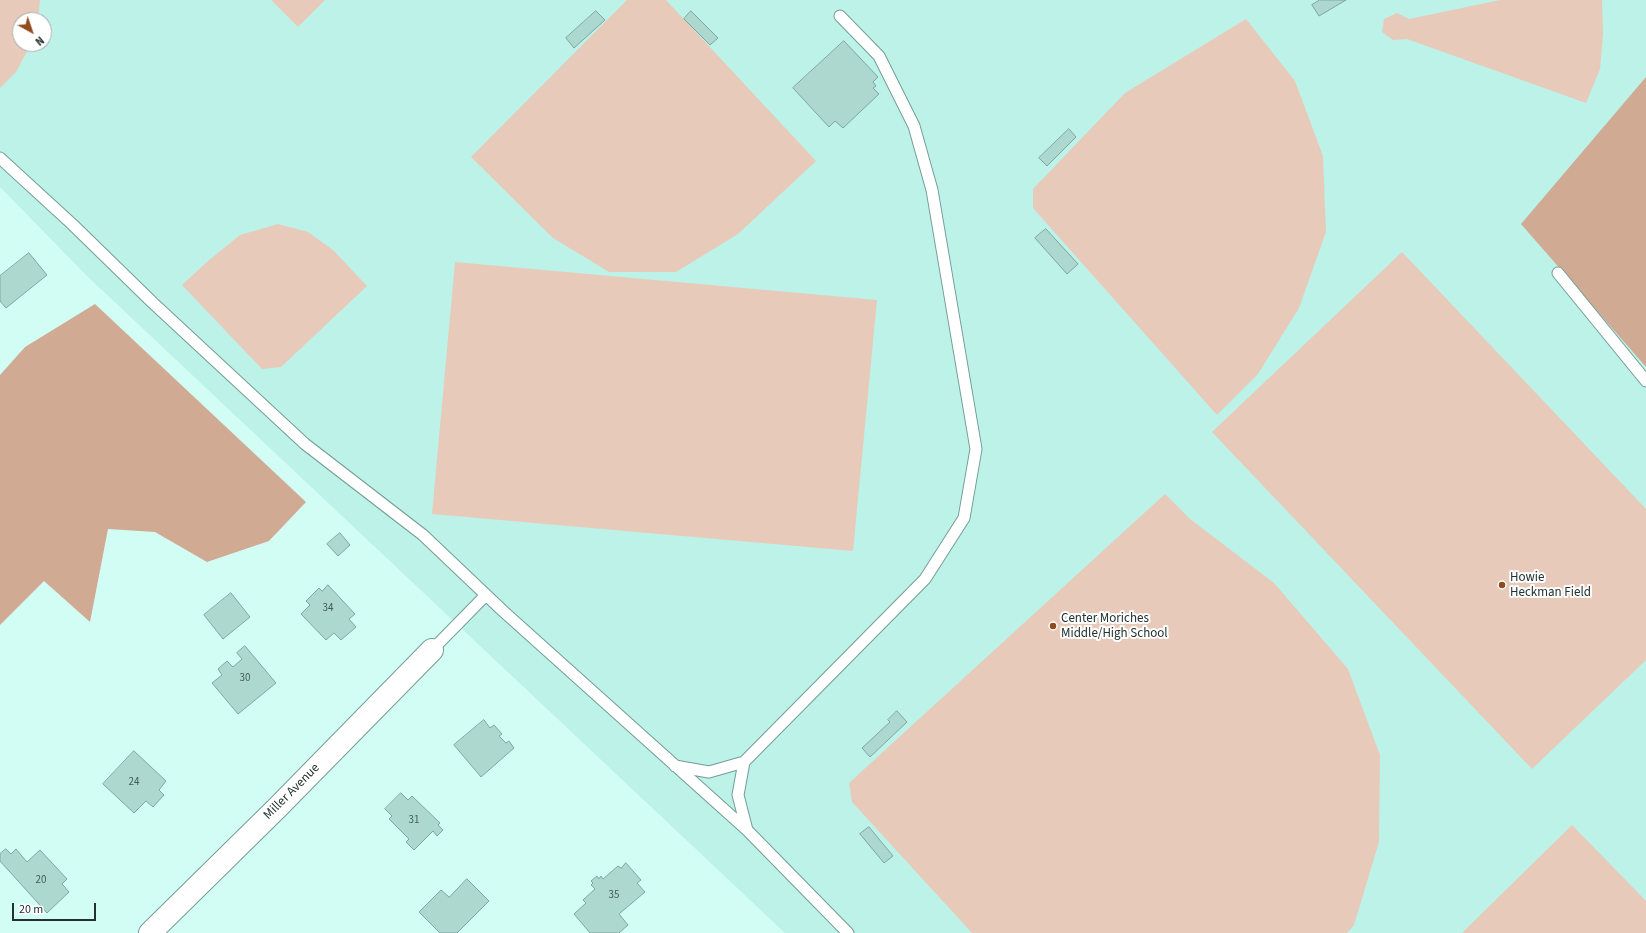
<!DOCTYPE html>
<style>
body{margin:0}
#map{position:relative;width:1646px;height:933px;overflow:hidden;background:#d2fdf5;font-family:"Source Sans 3",sans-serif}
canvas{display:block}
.north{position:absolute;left:12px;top:12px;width:40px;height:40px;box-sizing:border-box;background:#fff;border:1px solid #a6adac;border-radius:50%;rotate:140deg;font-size:11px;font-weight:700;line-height:16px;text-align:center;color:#21322f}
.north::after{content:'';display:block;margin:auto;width:14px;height:18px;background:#904c1f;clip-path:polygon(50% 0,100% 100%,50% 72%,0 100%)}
.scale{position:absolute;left:12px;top:903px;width:84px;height:18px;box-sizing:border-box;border:2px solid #21322f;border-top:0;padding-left:5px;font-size:12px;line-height:14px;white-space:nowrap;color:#21322f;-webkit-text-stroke:3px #fff;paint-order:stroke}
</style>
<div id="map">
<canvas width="1646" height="933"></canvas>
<div class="north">N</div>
<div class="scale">20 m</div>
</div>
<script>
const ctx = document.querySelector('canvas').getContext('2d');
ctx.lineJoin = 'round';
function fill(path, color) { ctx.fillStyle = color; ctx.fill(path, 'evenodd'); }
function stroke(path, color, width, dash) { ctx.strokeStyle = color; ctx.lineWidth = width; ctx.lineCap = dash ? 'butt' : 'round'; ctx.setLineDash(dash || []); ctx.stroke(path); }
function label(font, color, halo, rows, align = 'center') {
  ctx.font = font + ' "Source Sans 3",sans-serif'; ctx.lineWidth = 4; ctx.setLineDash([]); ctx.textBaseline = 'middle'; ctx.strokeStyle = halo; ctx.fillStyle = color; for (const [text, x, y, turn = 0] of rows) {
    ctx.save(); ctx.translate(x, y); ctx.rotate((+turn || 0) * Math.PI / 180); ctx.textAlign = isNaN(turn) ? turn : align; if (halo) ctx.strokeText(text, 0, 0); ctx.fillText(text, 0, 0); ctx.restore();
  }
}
const built = new Path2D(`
 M0,0H1646V933H785L87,276L0,187ZM20,20H44V44H20Z`);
const green = new Path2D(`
 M0,0H40L38,20H20V44H31L16,72L0,88Z
 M271,0H325L298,27Z
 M627,0H666L816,161L738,234L676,272H609L553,238L471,157Z
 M1500,0H1602L1603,34L1600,69L1586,103L1407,39L1393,40L1382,32L1384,19L1397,13L1409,19Z
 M1246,19L1295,81L1323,156L1326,232L1299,308L1258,374L1217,415L1033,208V189L1125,93Z
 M278,224L308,232L333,250L367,286L281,367L262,369L182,285L208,261L240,235Z
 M1402,252L1646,509V660L1532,769L1212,432Z
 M455,262L877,300L853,551L432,514Z
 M1165,494L1190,519L1274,583L1348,669L1380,755L1379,842L1354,925L1347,933H972L852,802L849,783Z
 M1572,825L1646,901V933H1462Z`);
const forest = new Path2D(`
 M1646,77V367L1521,224Z
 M95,304L306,502L269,541L207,562L155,532L108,529L90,622L44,581L0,625V375L25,347Z`);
const building = new Path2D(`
 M1320,0H1346L1319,16L1312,5Z
 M596,11L605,20L574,48L566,38Z
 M691,11L718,38L710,45L684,19Z
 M844,41L878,77L873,82L876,86L873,88L879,94L843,128L835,121L829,127L793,88Z
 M1069,129L1076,137L1047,166L1039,158Z
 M1046,229L1078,264L1067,274L1035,238Z
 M29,253L47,275L6,308L0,301V276Z
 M340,533L350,545L338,556L327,544Z
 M328,585L355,614L349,619L356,627L341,640L334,633L326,640L301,614L310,605L306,601L319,588L322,591Z
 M231,593L250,617L223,639L204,615Z
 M245,646L276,683L238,714L212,683L222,675L218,669L227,661L233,667L242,659L237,653Z
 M897,711L907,722L870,757L862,748L890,722L888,720Z
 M484,720L490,728L494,725L502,734L499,736L506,743L509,741L514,748L481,777L454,745Z
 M134,751L166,781L159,790L164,795L153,807L146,801L134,813L103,784Z
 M401,793L408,800L412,796L440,823L438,825L443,830L437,836L433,831L414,850L406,842L409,839L389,819L392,816L385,809Z
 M869,827L893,856L884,863L860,834Z
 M6,849L11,854L16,849L27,862L40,850L67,879L62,884L69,892L47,913L0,861V854Z
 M626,863L641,880L637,883L645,892L619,914L628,925L619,933H590L574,914L586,903L583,900L595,889L591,885L593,883L591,881L597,876L599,879L601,876L603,879L618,866L621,868Z
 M467,879L489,901L457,933H440L419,912L441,890L449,897Z`);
const service = new Path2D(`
 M0,158L72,224L153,303L305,444L423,535L503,611L747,830L848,933
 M1558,273L1646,381
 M432,650L486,595
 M675,766L709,772L744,762
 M747,830L738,795L744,762L925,579L964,518L976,449L932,190L914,126L879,56L840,16`);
const minor = new Path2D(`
 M150,933L278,807L432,650`);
const markers = [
 [1502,585,4,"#904c1f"],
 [1053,626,4,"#904c1f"]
];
const numberNames = [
 ["34",328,609],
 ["30",245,679],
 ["24",134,783],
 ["31",414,821],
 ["20",41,881],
 ["35",614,896]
];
const poiNames = [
 ["Howie",1510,578],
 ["Heckman Field",1510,593],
 ["Center Moriches",1061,619],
 ["Middle/High School",1061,634]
];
const streetNames = [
 ["Miller Avenue",292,792,-45]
];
fill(built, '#bdf2e8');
fill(green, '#e8caba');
fill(forest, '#d1aa94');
fill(building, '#add8d0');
stroke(building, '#7ea69f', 1);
stroke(service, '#749d96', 13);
stroke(minor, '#749d96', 24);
stroke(service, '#fff', 11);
stroke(minor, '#fff', 22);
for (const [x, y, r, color] of markers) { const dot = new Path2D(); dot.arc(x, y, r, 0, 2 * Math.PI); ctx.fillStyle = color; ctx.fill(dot); stroke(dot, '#fff', 1.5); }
label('11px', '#445c57', null, numberNames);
label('13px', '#21322f', '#fff', poiNames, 'left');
label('13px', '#21322f', '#fff', streetNames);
</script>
